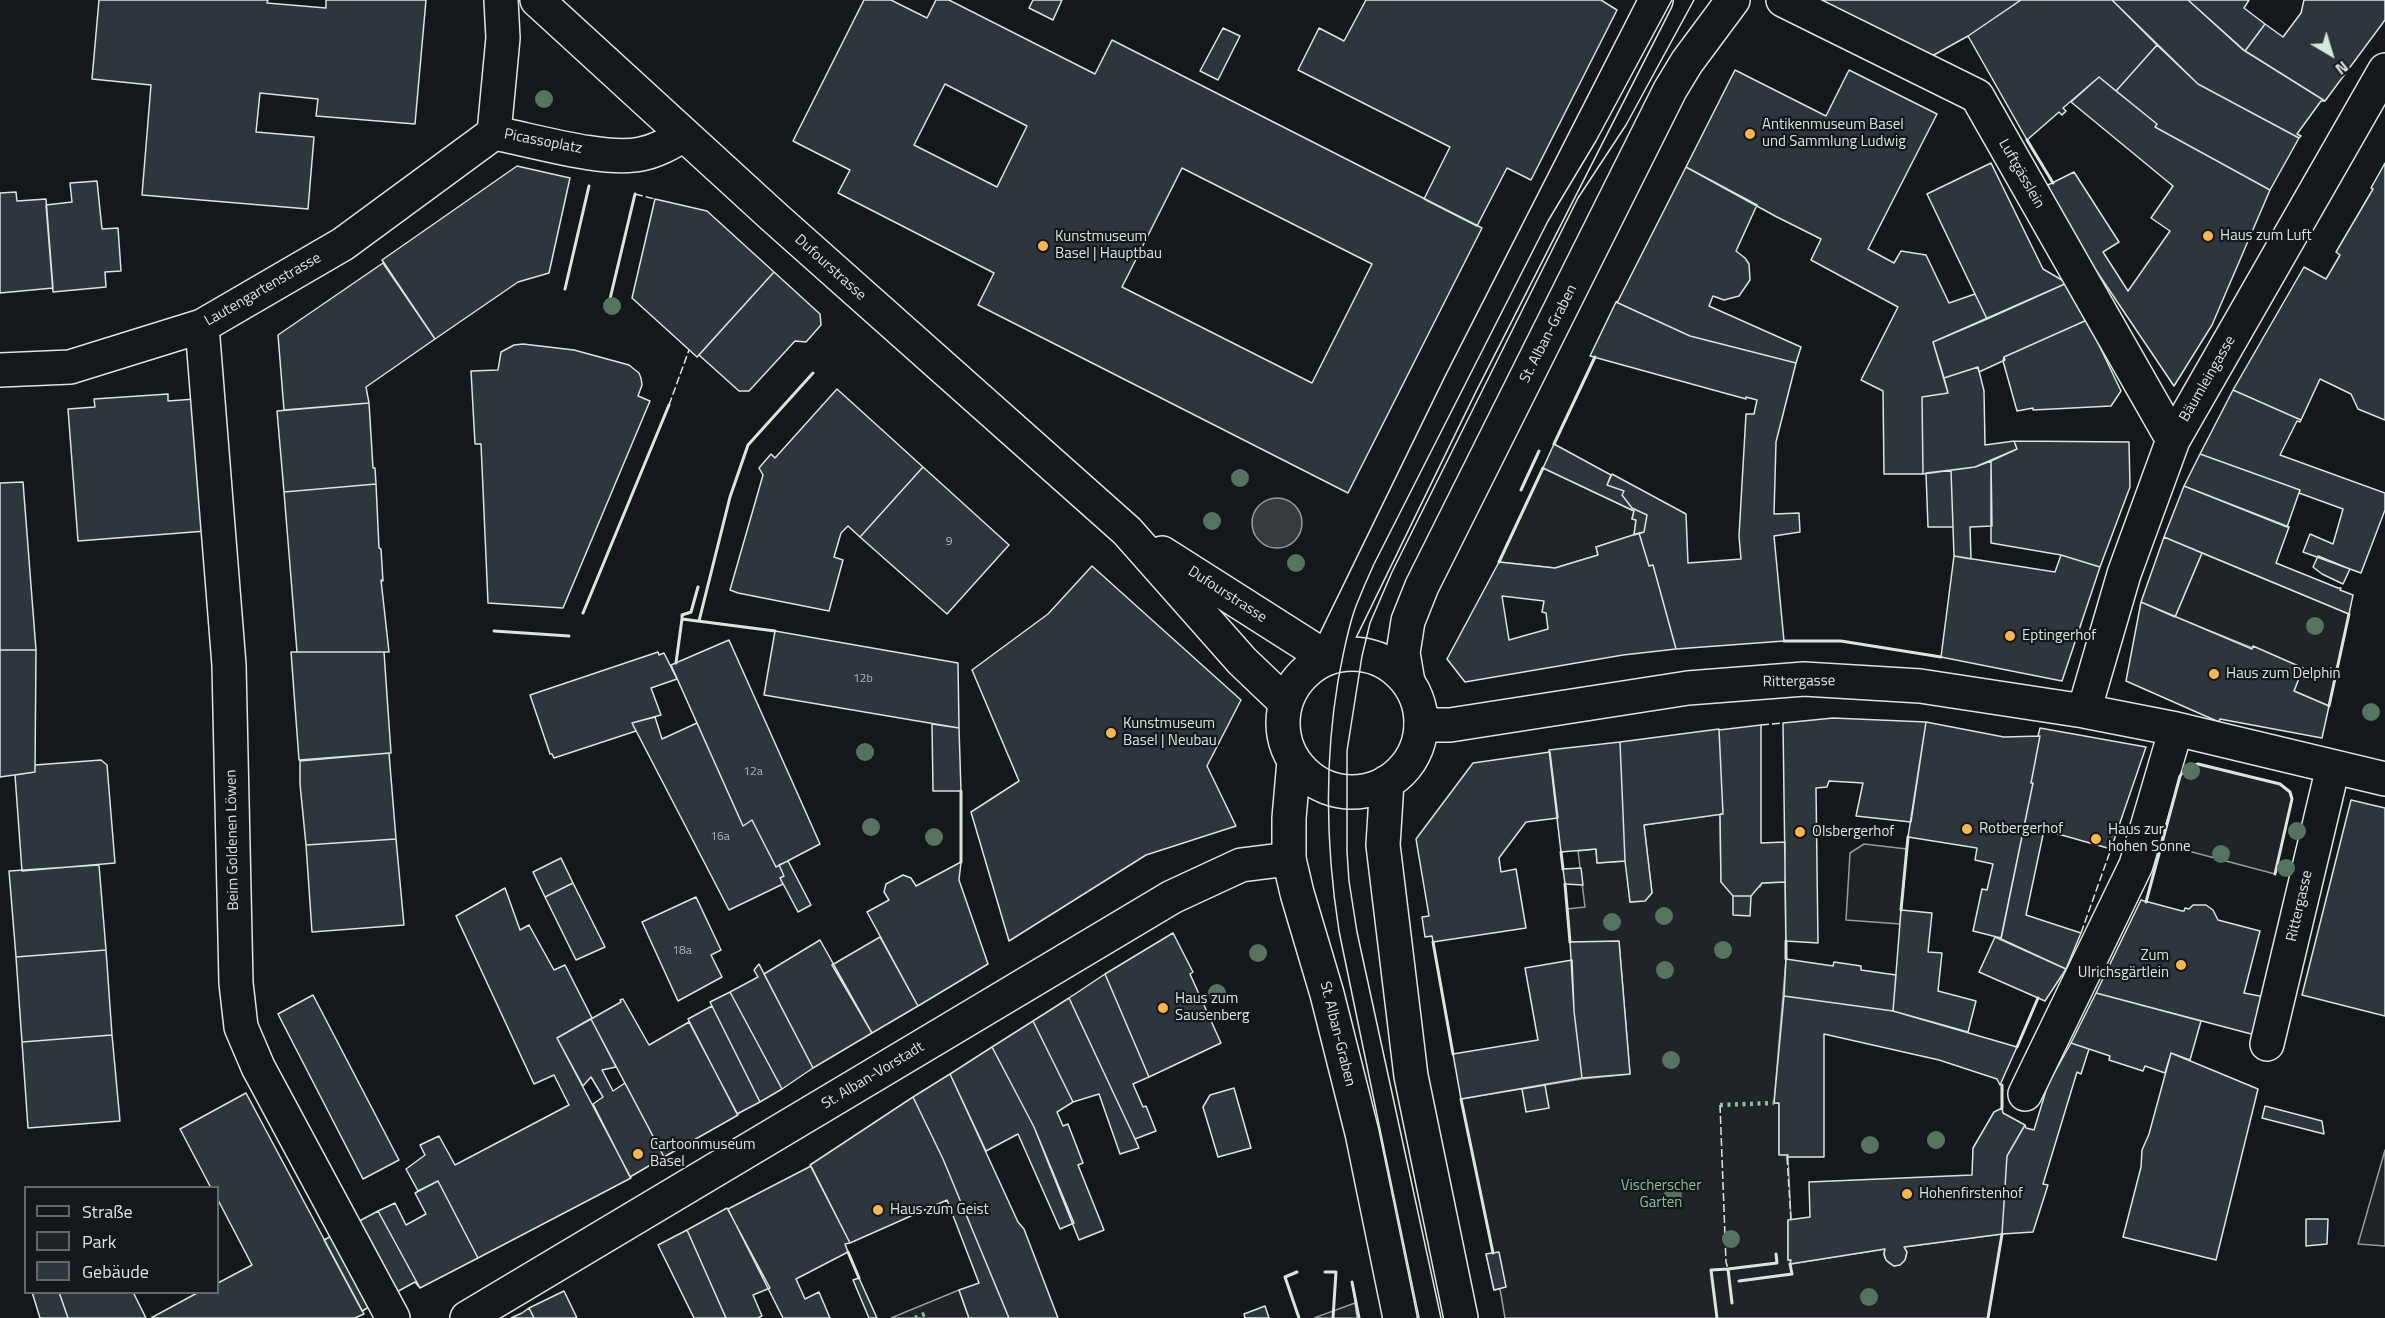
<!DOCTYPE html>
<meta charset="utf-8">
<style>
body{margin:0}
#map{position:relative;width:2385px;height:1318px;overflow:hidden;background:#14181c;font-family:"Titillium Web",sans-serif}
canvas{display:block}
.legend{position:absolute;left:24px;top:1186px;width:195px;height:108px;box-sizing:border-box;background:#14181c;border:2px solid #626a69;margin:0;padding:8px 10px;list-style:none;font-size:18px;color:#d8e6dc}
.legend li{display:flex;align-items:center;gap:12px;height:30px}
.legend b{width:30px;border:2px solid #626a69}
.north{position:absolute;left:2301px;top:24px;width:60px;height:60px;-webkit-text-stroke:4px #14181c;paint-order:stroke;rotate:142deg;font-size:16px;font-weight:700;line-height:24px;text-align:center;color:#d8e6dc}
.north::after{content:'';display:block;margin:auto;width:21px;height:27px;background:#d8e6dc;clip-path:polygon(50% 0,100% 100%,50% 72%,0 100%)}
</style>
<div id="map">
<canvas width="2385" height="1318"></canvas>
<ul class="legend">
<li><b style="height:8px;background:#14181c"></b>Straße</li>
<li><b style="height:16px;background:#202428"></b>Park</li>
<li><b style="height:16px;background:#2c363c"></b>Gebäude</li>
</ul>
<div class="north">N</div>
</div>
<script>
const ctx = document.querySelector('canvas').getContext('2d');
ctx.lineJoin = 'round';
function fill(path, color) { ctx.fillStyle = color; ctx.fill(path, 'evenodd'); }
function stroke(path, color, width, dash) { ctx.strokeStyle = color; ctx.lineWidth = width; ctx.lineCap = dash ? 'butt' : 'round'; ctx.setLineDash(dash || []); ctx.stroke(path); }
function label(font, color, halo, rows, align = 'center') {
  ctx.font = font + ' "Titillium Web",sans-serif'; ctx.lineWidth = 4.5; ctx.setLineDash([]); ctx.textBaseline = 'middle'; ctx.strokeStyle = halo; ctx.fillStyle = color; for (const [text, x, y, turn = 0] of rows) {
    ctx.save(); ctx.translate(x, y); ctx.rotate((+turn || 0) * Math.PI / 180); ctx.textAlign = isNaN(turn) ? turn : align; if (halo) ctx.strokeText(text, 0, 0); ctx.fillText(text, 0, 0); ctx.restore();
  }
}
const green = new Path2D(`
 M1543,468L1634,511L1632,519L1636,520L1634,535L1596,547L1598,555L1555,568L1499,562Z
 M2202,553L2349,614L2329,706L2294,691L2303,668L2175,617Z
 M2198,764L2280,784L2290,792L2292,799L2275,874L2162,844L2180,776L2185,769Z
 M1720,814L1721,882L1760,887L1762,883L1785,882L1786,959L1774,1103H1779V1154L1788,1155L1791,1220L1788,1221V1260H1791V1264L1885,1249C1882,1257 1887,1263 1894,1266C1905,1264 1908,1257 1904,1247L2002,1234L1988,1318H1505L1500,1289L1494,1290L1486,1254L1493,1253L1461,1099L1582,1079L1630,1074L1619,942H1570L1567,909L1585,907L1578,851L1596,849L1597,863L1626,861L1630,902L1644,901L1652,893L1644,825Z
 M1864,844L1907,849L1900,924L1846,920L1850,853Z
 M2385,1150V1246L2358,1244Z
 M959,1290L969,1318H891Z
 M1355,1303L1357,1318H1314Z`);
const water = new Path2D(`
 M1252 523a25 25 0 1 1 50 0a25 25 0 1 1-50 0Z`);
const building = new Path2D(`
 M99,0H268L267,3L326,8V0H426L415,124L316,116L318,99L260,93L256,132L314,137L308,209L142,195L151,85L92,79Z
 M864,0H891L927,18L936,0H949L1095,74L1112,40L1482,228L1348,493L978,305L994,273L838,193L850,170L793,141ZM945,84L1027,126L997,187L914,145ZM1182,168L1372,264L1312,383L1122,287Z
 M1033,0H1062L1053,20L1029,8Z
 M1366,0H1601L1617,10L1531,180L1507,168L1477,226L1424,199L1450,147L1298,70L1319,28L1344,41Z
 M1820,0H2021L1968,36L1932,56Z
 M2021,0H2112L2157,45L2116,91L2099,77L2063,108L2066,111L2062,115L2059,112L2027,140L1968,36Z
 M2112,0H2188L2242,49L2325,101H2321L2297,134L2301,136L2299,138L2198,84Z
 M2188,0H2249L2244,8L2265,24L2245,51Z
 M2304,0H2385V20L2325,101L2245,51L2265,24L2283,37L2301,13Z
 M1223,28L1240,36L1218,80L1200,71Z
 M2157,45L2198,84L2299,138L2270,190L2155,127L2157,124L2116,91Z
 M1735,70L1826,116L1849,70L1937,114L1868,249L1894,263L1901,251L1926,255L1949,303L1975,294L1987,319L1933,342L1948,393L1922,397L1923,474H1884L1883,391L1861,380L1898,307L1811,260L1821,239L1775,216L1686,167Z
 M2099,77L2157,124L2155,127L2270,190L2212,325L2174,386L2056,211L2046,186L2074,172L2119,242L2103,252L2128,291L2170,231L2151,218L2173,186L2071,102Z
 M1991,163L2043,269L2067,283L1987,319L1927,194Z
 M2385,163V420L2358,409L2351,394L2320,379L2301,420L2233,390L2304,267L2326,279L2340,255L2336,252L2373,189L2371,188Z
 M517,166L570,178L549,273L518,282L435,339L382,260Z
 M1686,167L1757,205L1736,251L1745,258L1749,264L1750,280L1739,296L1724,300L1713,296L1709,306L1801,347L1796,363L1690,336L1616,302L1618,301Z
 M97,181L102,229L118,228L121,271L105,272L106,287L53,292L46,205L72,202L70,183Z
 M16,192L17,201L46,199L53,288L0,293V193Z
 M655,199L707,211L774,272L697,357L632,298Z
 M383,263L435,339L366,387L369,403L284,410L278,335Z
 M774,272L820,314L821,325L806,342L795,341L749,391H739L699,355Z
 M2067,283L2087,320L2004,357L2005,360L1979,372L1978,367L1944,378L1933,342Z
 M1616,302L1690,336L1796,363L1776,442L1774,514L1799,513L1800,532L1774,536L1784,641L1676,649L1653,565L1649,566L1639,533L1644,532L1647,515L1632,508L1622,495L1624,491L1607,485L1612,474L1686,514L1688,563L1741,559L1739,536L1746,414H1754L1757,400L1746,397V399L1590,356Z
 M2087,320L2121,391L2111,406L2033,410V408L2017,411L2003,361L2004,357Z
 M523,344L574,350L629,365L639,373L641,378L642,385L638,396L650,401L563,608L488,603L481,444H475L471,371L498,370L501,352L514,345Z
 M1978,367L1984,391L1985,445L2014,441L2017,449L1975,467L1923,474L1922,397L1948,393L1944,378Z
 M837,389L923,467L860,537L848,526L841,533L834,557L843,560L829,611L738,593L730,590L763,475L759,468L771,454L775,458Z
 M2233,390L2301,420L2300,422L2297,421L2280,455L2385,493V510L2361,573L2303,552L2310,534L2333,544L2343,509L2299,493L2300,490L2200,454Z
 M168,394V401L195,399L206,531L78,541L68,409L95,407L94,399Z
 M369,403L373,468H375L376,484L284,492L277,411Z
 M2014,441L2129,442L2130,487L2100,567L2061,555L1991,543V461L2017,449Z
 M1554,444L1611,475L1607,485L1624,491L1622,495L1632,508L1647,515L1644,532L1634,535L1636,520L1632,519L1634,511L1543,468Z
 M2200,454L2300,490L2287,527L2184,486Z
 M1991,461L1992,526L1970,527L1971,559L1954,556L1951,470L1975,467Z
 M923,467L1009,545L947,614L860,537Z
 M1951,470L1953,527H1928L1926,473Z
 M23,482L36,650H0V483Z
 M376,484L379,548L381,549L383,581L381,580L389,652H297L284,492Z
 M2184,486L2289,527L2276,563L2338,588H2341L2340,590L2353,595L2349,614L2164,537Z
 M1639,533L1649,566L1653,565L1676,649L1623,655L1465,682L1447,659L1499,562L1555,568L1598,555L1596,547ZM1502,596L1544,601L1542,612L1546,613L1548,629L1509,640Z
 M2164,537L2202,553L2175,617L2141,602Z
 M2061,555L2100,567L2062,681L1941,657L1954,556L2055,572Z
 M2318,556L2350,569L2343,584L2322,574L2313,567Z
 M1092,566L1241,700L1207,766L1236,826L1146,855L1009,941L971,812L1019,781L972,670L1048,614Z
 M2141,602L2252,649L2253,646L2303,668L2294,691L2329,706L2322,738L2220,719L2219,722L2126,681Z
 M775,631L958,663L959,728L764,695Z
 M729,640L820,844L776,867L752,820L743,826L671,665Z
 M0,650H36L35,772L0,777Z
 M291,652H384L391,753L299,760Z
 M658,652L659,655L664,653L677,679L651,688L661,715L632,723L636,731L554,758L552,754H550L530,695Z
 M655,717L662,739L697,723L743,826L752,820L776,867L779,865L784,876L780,878L783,884L729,910L632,723Z
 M1833,718L1926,722L1911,822L1856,816L1863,783L1829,781L1827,787L1816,788L1818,943L1786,941L1783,723Z
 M1926,722L2004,737L2040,736L2031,783H2033L2001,938L1973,931L1982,889L1987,890L1993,864L1975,860L1977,848L1908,837Z
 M932,724L959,728L961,791H933Z
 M1761,725V843L1785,842V882L1762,883L1751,896H1733L1721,882L1720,814H1723L1719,730Z
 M2040,728L2146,747L2111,849L2044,830L2026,915L2081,933L2066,969L2001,939L2033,783H2031L2040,736H2038Z
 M1719,729L1723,814L1644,825L1652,893L1645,901L1630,902L1625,861L1620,742Z
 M1620,742L1625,861L1597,863L1596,849L1561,852L1549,750Z
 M1550,752L1558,818L1526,822L1499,858L1501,872L1516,869L1526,928L1433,942L1432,936L1425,937L1422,917L1429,916L1416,839L1473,763Z
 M389,753L396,839L306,845L300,784V761Z
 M101,760L107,765L115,863L22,871L15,775L35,772V765Z
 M2351,800L2385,808V1016L2302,995Z
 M396,839L404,925L312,932L306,845Z
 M561,858L573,883L545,897L533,872Z
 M788,861L811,905L798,912L780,878L784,876L779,865Z
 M961,862L959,880L988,964L918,1006L867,912L889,900L884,892L886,884L903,875L911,878L916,886Z
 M99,865L106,950L16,957L9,871Z
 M1581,868L1583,885L1565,884L1563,869Z
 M573,883L605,947L576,960L545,897Z
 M505,888L520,930L529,925L554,970L565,965L592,1018L557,1038L631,1178L478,1258L438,1181L418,1191L406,1169L425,1155L420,1145L439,1136L455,1165L569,1105L554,1075L534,1084L456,916Z
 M1733,896H1751L1750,916L1733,915Z
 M696,897L721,950L711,955L722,977L678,1001L642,922Z
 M2141,900L2182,911H2184L2185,908L2189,909L2193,905H2206L2213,910L2218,920L2260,931L2244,993L2265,997L2255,1035L2096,993Z
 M1901,910L1932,913L1928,952L1942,953L1938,991L1976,1001L1968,1032L1893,1011Z
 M1173,933L1193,972L1190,974L1221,1043L1149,1077L1105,974Z
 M880,937L918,1006L872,1033L832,965Z
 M1995,937L2066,969L2045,1001L1979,972Z
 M820,940L872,1033L813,1068L764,974Z
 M1619,941L1630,1074L1582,1078L1574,1011L1570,942Z
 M106,950L112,1035L22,1042L16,957Z
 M1786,959L1833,966L1834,962L1861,966V970L1896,975L1893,1011L1784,996Z
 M1572,960L1574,1011L1582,1078L1461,1099L1453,1054L1538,1040L1525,968Z
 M759,964L813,1068L782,1089L730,992L758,977L754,970Z
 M1105,974L1149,1077L1133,1084L1143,1107L1146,1106L1156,1131L1135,1139L1069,998Z
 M730,992L782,1089L760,1102L710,1002Z
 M2096,993L2201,1021L2190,1060L2171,1053L2165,1073L2145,1066L2143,1071L2109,1060L2110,1056L2071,1043Z
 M313,995L399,1160L363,1179L278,1014Z
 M1784,996L1893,1011L2017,1047L2000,1085L1997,1079L1939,1060L1824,1034V1157H1787L1788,1155H1779V1103H1774Z
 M1069,998L1135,1139L1139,1148L1120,1154L1099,1094L1073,1102L1033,1021Z
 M623,999L649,1045L689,1022L738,1115L664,1157L591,1019L621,1002L620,1000Z
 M712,1006L760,1102L737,1114L688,1019Z
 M591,1019L616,1067L602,1070L613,1091L625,1083L664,1157L630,1177L593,1104L603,1097L591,1077L583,1086L557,1038Z
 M1033,1021L1073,1102L1057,1112L1063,1126L1068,1124L1083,1163L1078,1165L1104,1230L1079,1240L1034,1127L992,1047Z
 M112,1035L120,1121L28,1128L22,1042Z
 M2071,1043L2089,1049L2081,1074L2077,1072L2043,1184L2048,1185L2033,1232L2002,1234L2007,1156L2025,1125L2026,1128L2034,1130L2048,1084Z
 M992,1047L1034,1127L1074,1223L1060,1229L1018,1134L986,1151L950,1074Z
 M2171,1053L2258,1089L2216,1260L2123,1237L2141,1167L2142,1150L2149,1134Z
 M950,1074L1018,1222L1024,1229L1058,1318H1009L943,1159L913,1097Z
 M1545,1085L1549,1108L1526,1112L1522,1089Z
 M1234,1088L1251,1148L1218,1157L1203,1107L1210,1095Z
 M246,1093L364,1314L355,1318H151L199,1292H218V1283L252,1265L218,1200V1188H211L180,1129Z
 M913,1097L943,1159L1009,1318H969L959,1290L979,1283L947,1200L850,1243L810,1165Z
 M2265,1106L2322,1121L2324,1134L2262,1118Z
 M2002,1108L2003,1113L2025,1125L2007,1156L2002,1234L1904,1247L1907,1252L1905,1260L1900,1265L1894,1266L1886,1260L1884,1254L1885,1249L1790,1264L1791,1260H1788V1220L1810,1217L1809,1182L1972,1175L1973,1148L1994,1112Z
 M811,1166L850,1243L845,1244L848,1252L796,1279L805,1299L819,1292L830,1318H783L728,1209Z
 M438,1181L478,1258L420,1288L378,1211L395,1203L406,1225L426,1214L415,1193Z
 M727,1208L770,1288L753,1295L762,1316L758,1318H726L687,1230Z
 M378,1211L420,1288L415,1282L362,1311L324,1240Z
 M2306,1219H2328L2327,1244L2306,1246Z
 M687,1230L726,1318H694L658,1245Z
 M1499,1252L1506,1287L1494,1290L1486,1254Z
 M859,1278L877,1318H869L853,1280Z
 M564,1291L577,1318H534L529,1308Z
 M32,1292H59L68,1318H40Z
 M59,1292H133L146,1318H68Z
 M1265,1306L1269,1318H1245L1244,1314Z
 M529,1308L534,1318H511L522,1313Z`);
const minor = new Path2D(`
 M1783,0L1977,96L2173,440
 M494,133C532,140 605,162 641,154C657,151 670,143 684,135
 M494,133L503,38L501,0
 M202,326L229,665L236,983L241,1027L258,1067L393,1318
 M0,370L70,367L202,326L343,244L494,133
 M1327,658L1461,383L1656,0
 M1408,682L1403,653L1408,621L1422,586L1670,90L1687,62L1733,0
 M2084,711L2124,574L2173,440L2385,70
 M1421,725H1450L1688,688L1804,679L1920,686L2084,711L2176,729L2385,779
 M2267,1044L2333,767
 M2025,1094L2136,865L2176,729
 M467,1318L1172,897L1241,865L1289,859`);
const major = new Path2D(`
 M537,0L774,217L1127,531L1242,661L1285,702
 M1162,553L1327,658
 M1283 723a69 69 0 1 1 138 0a69 69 0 1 1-138 0Z
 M1294,761L1289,818V859L1297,893L1327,994L1362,1133L1400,1318
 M1387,782L1383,845L1411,1076L1461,1318`);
const tram = new Path2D(`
 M1419,1318L1339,931C1326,848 1324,765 1338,681C1343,656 1347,630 1356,606C1362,591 1368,577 1374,564L1548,221L1596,141L1672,0
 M1441,1318L1357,932L1349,881L1347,852V751L1362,656L1370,623L1392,572L1578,198L1626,125L1694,0`);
const hedge = new Path2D(`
 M1720,1105L1774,1103
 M915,1318L927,1313`);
const fence = new Path2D(`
 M635,194L655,199
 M669,405L689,350
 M1761,725L1783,723
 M2081,933L2111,849
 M1720,1105L1726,1262L1728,1269
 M1787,1157L1791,1220`);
const wall = new Path2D(`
 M2027,140L2053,183
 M565,289L589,186
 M610,299L635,194
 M1554,444L1595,357
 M1521,490L1539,451
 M1499,562L1543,468
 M583,613L669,405
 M682,619V615L691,612L698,587
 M699,621L730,497L748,445L813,373
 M494,631L569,636
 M1784,641H1841L1941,657
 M676,663L682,619L775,631
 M2329,706L2349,614
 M961,791V862
 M1561,852L1563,869
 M1565,884L1570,942
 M2146,902L2180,776L2185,769L2198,764L2280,784L2290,792L2292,799L2275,874
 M1901,910L1908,837
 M1786,941V959
 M1433,942L1453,1054
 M2017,1047L2038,998
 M2002,1085V1108
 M1461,1099L1493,1253
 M848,1252L859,1278
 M1297,1272L1285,1277L1299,1318
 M1325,1272H1336L1333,1318
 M1739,1281L1792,1274L1790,1264
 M1352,1282L1359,1318
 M1732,1303L1728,1269L1777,1263L1776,1254
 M1717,1318L1711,1270L1728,1269
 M1988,1318L2002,1234`);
const trees = [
 [544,99],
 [612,306],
 [1240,478],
 [1212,521],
 [1296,563],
 [2315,626],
 [2371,712],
 [865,752],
 [2191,771],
 [871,827],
 [2297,831],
 [934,837],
 [2221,854],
 [2286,868],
 [1664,916],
 [1612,922],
 [1723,950],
 [1258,953],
 [1665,970],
 [1217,993],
 [1671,1060],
 [1936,1140],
 [1870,1145],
 [1673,1195],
 [1731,1239],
 [1869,1297]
];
const markers = [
 [1750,134,6,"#ffb74d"],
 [2208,236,6,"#ffb74d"],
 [1043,246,6,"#ffb74d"],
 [2010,636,6,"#ffb74d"],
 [2214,674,6,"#ffb74d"],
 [1111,733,6,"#ffb74d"],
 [1967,829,6,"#ffb74d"],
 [1800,832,6,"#ffb74d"],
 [2096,839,6,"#ffb74d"],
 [2181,965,6,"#ffb74d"],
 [1163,1008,6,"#ffb74d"],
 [638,1154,6,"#ffb74d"],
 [1907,1194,6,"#ffb74d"],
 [878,1210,6,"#ffb74d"]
];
const numberNames = [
 ["9",949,542],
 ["12b",863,679],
 ["12a",753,772],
 ["16a",720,837],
 ["18a",682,951]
];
const poiNames = [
 ["Antikenmuseum Basel",1762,125],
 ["und Sammlung Ludwig",1762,142],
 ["Haus zum Luft",2220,236],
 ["Kunstmuseum",1055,237],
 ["Basel | Hauptbau",1055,254],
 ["Eptingerhof",2022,636],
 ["Haus zum Delphin",2226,674],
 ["Kunstmuseum",1123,724],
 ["Basel | Neubau",1123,741],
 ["Rotbergerhof",1979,829],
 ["Haus zur",2108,830],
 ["hohen Sonne",2108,847],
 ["Olsbergerhof",1812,832],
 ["Zum",2169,956,"right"],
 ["Ulrichsgärtlein",2169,973,"right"],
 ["Haus zum",1175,999],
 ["Sausenberg",1175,1016],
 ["Cartoonmuseum",650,1145],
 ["Basel",650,1162],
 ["Hohenfirstenhof",1919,1194],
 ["Haus zum Geist",890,1210]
];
const streetNames = [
 ["Picassoplatz",543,142,11],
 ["Luftgässlein",2021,174,60],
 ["Dufourstrasse",830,268,42],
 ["Lautengartenstrasse",263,290,-30],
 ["St. Alban-Graben",1549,334,-63],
 ["Bäumleingasse",2208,379,-60],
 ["Dufourstrasse",1227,595,33],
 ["Rittergasse",1799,682,-1],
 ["Beim Goldenen Löwen",233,840,-91],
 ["Rittergasse",2300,906,-77],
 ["St. Alban-Graben",1337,1034,76],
 ["St. Alban-Vorstadt",873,1076,-31]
];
const parkNames = [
 ["Vischerscher",1661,1186],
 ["Garten",1661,1203]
];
fill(green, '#202428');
stroke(green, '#939e99', 1.5);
fill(water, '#363b3e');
stroke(water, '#939e99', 1.5);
fill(building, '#2c363c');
stroke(building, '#d8e6dc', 1.5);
stroke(minor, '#d8e6dc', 36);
stroke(major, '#d8e6dc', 36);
stroke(minor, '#14181c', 33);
stroke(major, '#14181c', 33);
stroke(tram, '#d8e6dc', 1.5);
stroke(hedge, '#8ac095', 4.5, [3, 4.5]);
stroke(fence, '#d8e6dc', 1.5, [8, 3]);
stroke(wall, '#d8e6dc', 3);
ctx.fillStyle = '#55745f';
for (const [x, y] of trees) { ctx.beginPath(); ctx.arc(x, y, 9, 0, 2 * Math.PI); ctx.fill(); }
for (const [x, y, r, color] of markers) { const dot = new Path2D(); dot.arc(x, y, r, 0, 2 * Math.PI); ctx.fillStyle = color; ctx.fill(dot); stroke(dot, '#14181c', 2); }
label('12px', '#adbab4', null, numberNames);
label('15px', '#d8e6dc', '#14181c', poiNames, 'left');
label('15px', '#d8e6dc', '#14181c', streetNames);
label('15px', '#8ac095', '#14181c', parkNames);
</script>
